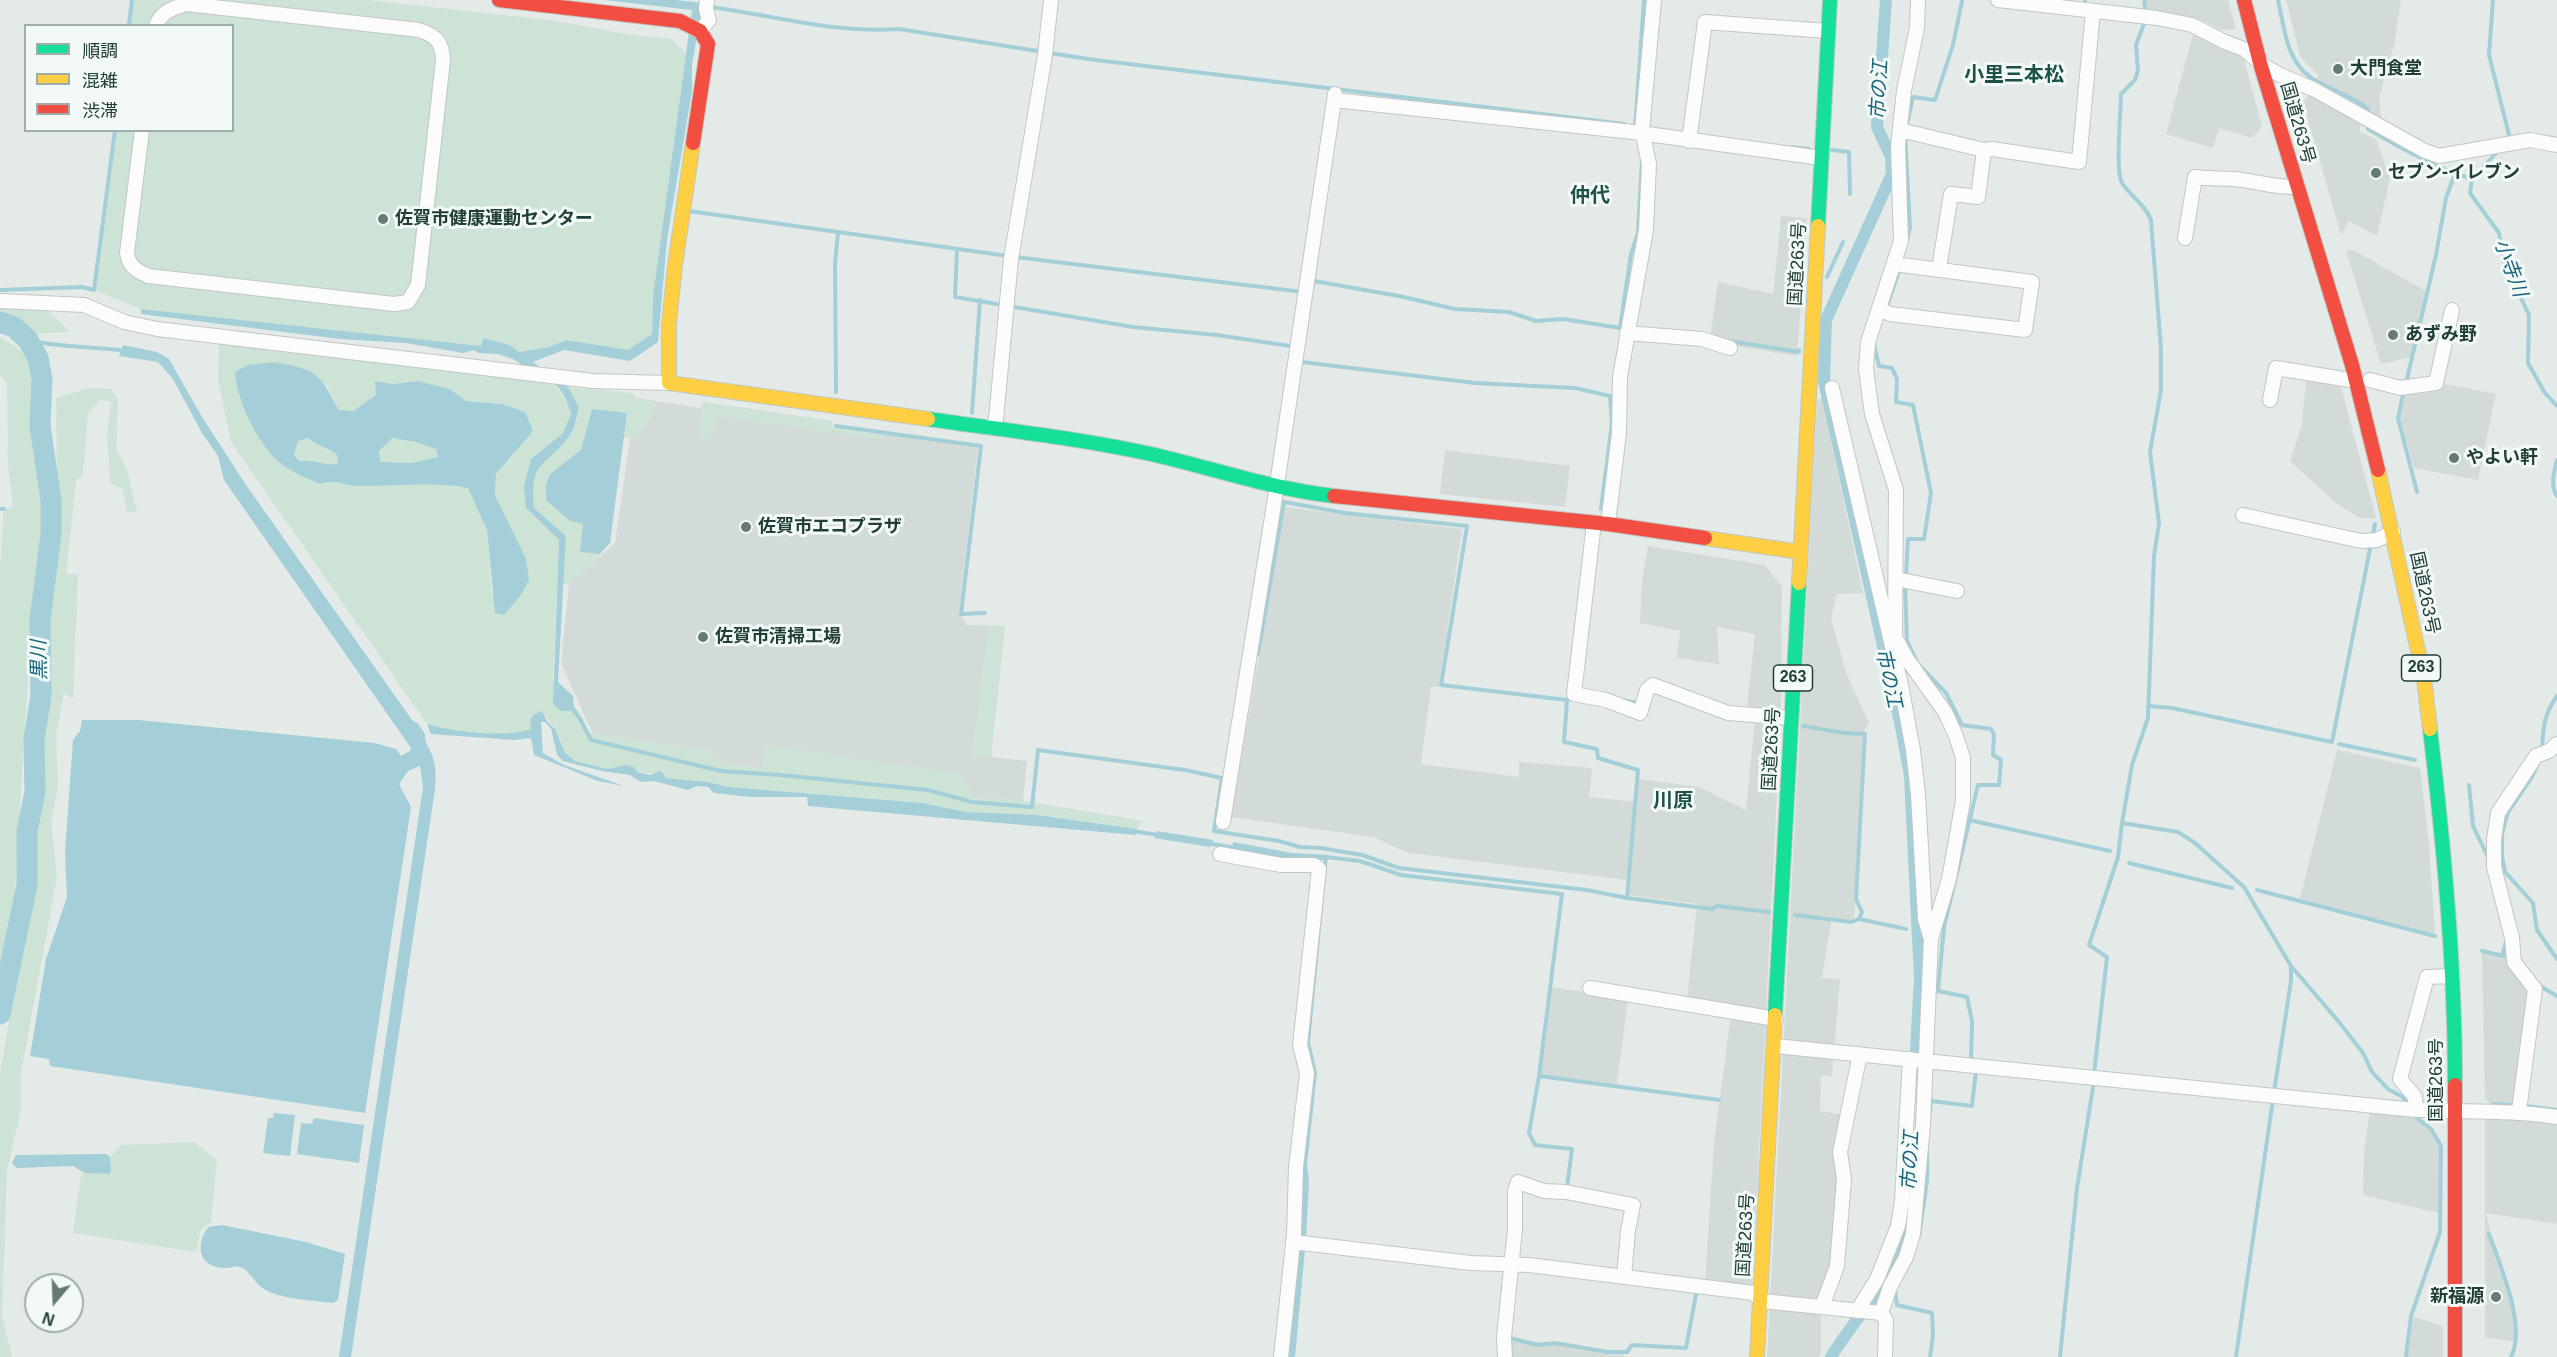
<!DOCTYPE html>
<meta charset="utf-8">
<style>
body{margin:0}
#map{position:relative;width:2557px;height:1357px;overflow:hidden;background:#e4eae7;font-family:Helvetica,"Noto Sans JP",sans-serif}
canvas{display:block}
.legend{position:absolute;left:24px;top:24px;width:210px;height:108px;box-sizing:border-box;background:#f2f9f6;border:2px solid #9eaeaa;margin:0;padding:8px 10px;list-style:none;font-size:18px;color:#213e38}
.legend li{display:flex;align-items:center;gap:12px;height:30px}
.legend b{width:30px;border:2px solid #9eaeaa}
.north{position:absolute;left:24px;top:1273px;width:60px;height:60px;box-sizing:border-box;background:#f2f9f6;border:2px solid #9eaeaa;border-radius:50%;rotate:199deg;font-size:16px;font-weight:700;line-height:24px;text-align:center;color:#213e38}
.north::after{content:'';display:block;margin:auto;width:21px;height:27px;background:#657a75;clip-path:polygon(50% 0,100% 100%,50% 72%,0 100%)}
</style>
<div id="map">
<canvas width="2557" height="1357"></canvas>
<ul class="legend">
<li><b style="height:8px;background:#16e098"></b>順調</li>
<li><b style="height:8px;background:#ffcf43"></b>混雑</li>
<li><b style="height:8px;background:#f24e42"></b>渋滞</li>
</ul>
<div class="north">N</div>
</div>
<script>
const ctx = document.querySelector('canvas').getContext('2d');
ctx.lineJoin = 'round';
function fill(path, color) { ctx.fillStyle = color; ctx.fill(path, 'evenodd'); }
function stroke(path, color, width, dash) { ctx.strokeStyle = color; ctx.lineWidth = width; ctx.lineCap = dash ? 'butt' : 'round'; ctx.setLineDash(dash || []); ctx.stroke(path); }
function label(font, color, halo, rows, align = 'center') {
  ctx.font = font + ' Helvetica,"Noto Sans JP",sans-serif'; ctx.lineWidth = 6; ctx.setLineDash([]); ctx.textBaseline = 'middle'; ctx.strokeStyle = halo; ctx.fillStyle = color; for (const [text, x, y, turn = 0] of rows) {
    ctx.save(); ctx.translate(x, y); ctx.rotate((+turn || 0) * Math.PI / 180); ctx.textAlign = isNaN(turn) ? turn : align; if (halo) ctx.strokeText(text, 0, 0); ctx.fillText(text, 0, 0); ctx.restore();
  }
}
const built = new Path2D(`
 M2144,0H2228L2236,29L2221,30L2201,20L2147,9Z
 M2286,0H2401L2394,45L2379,97L2382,122L2317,84L2318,75L2300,56Z
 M2194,31L2244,59L2262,127L2252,138L2219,128L2213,148L2166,134Z
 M2310,94L2360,120V132L2376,139L2390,178L2377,236L2349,221L2341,235L2303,102Z
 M1781,216L1807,218L1797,356L1729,345L1710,338L1718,282L1773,294Z
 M2353,250L2426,291L2411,357L2381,364L2346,251Z
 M2306,380L2341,387L2376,518H2360L2336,503L2290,461L2302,425Z
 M2435,382L2496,394L2478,480L2414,468L2400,418L2404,387Z
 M636,398L701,408L703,402L832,421L833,428L978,447L959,614L967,625L1005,626L991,757L1027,761L1023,801L973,798L766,745L762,768L713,761L712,751L593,734L561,663L569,584L615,543Z
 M1822,398L1863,593L1837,594L1831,618L1846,673L1869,723L1865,728L1854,922L1831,921L1822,978L1840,979L1832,1076L1821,1075L1820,1111L1849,1116L1836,1266L1821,1302V1353L1819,1357H1767L1817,400Z
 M1445,450L1570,466L1565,507L1440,494Z
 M1285,507L1462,529L1439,687H1431L1421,764L1519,777V762L1592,768L1589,797L1636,802L1639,779L1699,787L1746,810L1755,719L1746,716L1755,634L1717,627L1719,664L1677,658L1680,631L1640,623L1642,580L1648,546L1765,565L1782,587L1781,712L1752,1290L1705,1285L1714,1143L1732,1007L1687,1000L1697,904L1627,895V880L1409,853L1373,837L1231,817Z
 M2337,750L2420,768L2429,844L2435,934L2300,899Z
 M2482,953L2509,960L2533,989L2516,1107L2492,1106L2485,1098Z
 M1551,987L1628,998L1617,1084L1540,1075Z
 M2370,1109L2413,1116L2431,1129L2441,1146L2439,1213L2363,1195L2364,1153Z
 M2489,1114L2557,1121V1224L2486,1213L2493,1245L2512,1296L2516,1342L2485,1337V1119Z
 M2411,1316L2443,1326V1357H2406Z
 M1512,1338L1623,1354L1624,1357H1511Z`);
const green = new Path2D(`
 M130,0H367L557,21L625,34L671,39L686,53L653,296L652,334L628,351L566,340L549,347L519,352L510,345L483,338L481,346L141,309L94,290L114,131L232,130V26L126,25Z
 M0,307L47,310L70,332L35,334L0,319Z
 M0,337L25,353L35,374L34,421L45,508L33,600L14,902L0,977V570L4,509L13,507L8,465L7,383L0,375Z
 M219,343L549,382C562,390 566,400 571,414L563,433L531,459L526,508L559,540L553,680L581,723L593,734L712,751L713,761L762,768L766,745L962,774L974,798L1023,801L1143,821L1137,829L1036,815L966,812L923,803L729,787L708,782L666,778L661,772C647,776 638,772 625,765L609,769L575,761L565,753L555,729L542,711L534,714L530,720L531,729C505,738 455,732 427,724L231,442L218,380ZM376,381L393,384L418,381L450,389L466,401L502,404L515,453L496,474L495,495L501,512L492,598L487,530L468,488C431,481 394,487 356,486C340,485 339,479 320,484L285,467L263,444L327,385L339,410L353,411L376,395Z
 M568,387L632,393L636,398L654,401L651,417L639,438L624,437L627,413L592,410L581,450L550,474L570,521L583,524L580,552L600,554V556L569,584L563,583L566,536L534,508C530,457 546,469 570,435C575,428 577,416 579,407Z
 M88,388L111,389L118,400L116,448L128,473L137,512L127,511L123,489L110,483L107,433L111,402L100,400L88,413L83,474L76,481L66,574H78L73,699L64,692L56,736L58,787L51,823L57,877L21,1073V1109L7,1171L2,1315L12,1357H0V1075L26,920L37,879L34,826L43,798V739L50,704L45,618L58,537L56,398Z
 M703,402L832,421V428L881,435V440L718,416L713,436L706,439L698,436Z
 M308,438C318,447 329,447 339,456L337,464C324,466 314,459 299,461L294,455L298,441Z
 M391,438L416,442L436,449L438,458L412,463L380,462L378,452Z
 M988,625L1005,626L990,757H972Z
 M194,1142L217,1160L211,1222L201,1229L196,1252L73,1233L81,1176L85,1173L109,1174L111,1171L110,1157L121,1145Z`);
const water = new Path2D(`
 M604,0H675L703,3L692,64V91L667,239L658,342L630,361L564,350L533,362L568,387L579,407C577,416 575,428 570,435C546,469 530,457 534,508L566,536L558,682L573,696L574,706L583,720L581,723L571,711H561L553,704L559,540L526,508L524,486L531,459L563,433L571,414L565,397L558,387L513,359L498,354L478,353L474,350L463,353L406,343L340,339L141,314V309L481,346L483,338L510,345L519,352L549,347L566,340L628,350L652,334L653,296L692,10Z
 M123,345L157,352L169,359L202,417L246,485L412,720L418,724L425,734C424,743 431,750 433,758C436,768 436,778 435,789L351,1357H339L423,787L420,766L408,771L399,784L411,807L365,1113L50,1066L49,1059L30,1056L46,959L67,897L65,853L73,740L80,731L82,720H138L375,743L396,749L401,756L410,751L411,748L224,480L218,456L202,433L173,379L158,362L119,356Z
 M273,362C316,369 319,372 339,410L353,411L376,395L375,381L393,384L418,381L450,389L466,401L502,404L525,412L533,431L496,474L495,495L526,559L529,580L521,595L504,615L495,613L487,530L468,488C432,481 394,487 356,486C340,485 339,479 320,484C309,479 297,474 287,468C260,451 237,402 235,372L248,365ZM308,438C318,447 330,447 338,456L337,464C324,466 315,459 299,461L294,455L298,441ZM392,438L416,442L436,449L438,457L412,463L380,462L379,451Z
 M592,409L627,413L610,543L600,554L580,552L583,524L570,521L546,500V485L550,474L581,450Z
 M542,711L547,721L555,729L565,753L575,761L608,769L625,765L634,767L637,772L650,775L661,771L666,778L708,782L729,787L923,803L966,812L1036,815L1137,829L1136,835L808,806L807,797H750L714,793L708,787L697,786L688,790L654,781L641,782L630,775L602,771L563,761L557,755L551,728L545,722H541L543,753L564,765L624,786L598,781L534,755L531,738L515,740L431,734L427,724C454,732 505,738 531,729L530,720L534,714Z
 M1157,831L1213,840L1210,847L1154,838Z
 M1233,842L1292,853L1328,855L1310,1042L1317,1073L1307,1165L1309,1182L1306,1238L1300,1237L1306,1044L1324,860L1280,858L1232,851Z
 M274,1113L295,1115L290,1156L263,1153L268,1118H273Z
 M314,1118L364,1125L359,1163L297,1154L301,1123L312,1124Z
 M106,1154L110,1157L111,1171L109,1174L85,1173L73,1166L17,1168L12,1163L16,1155Z
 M222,1225L306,1242L345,1254L338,1300L333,1303C312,1300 283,1300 264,1289C255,1284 250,1270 240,1267C235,1265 232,1268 227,1268C200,1269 194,1247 208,1227Z
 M1299,1250H1305L1295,1357H1289Z`);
const stream = new Path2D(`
 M2144,0L2146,14
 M2278,0C2284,26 2286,60 2310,77C2328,90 2350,94 2368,109V115
 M2493,0L2489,55L2509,135L2506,140
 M2085,3V0
 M710,7C773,15 835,34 899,29L1088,59L1624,124
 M2145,21L2136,45L2138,70L2135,80L2121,94C2121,113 2115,169 2122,183C2130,196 2145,204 2151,220L2161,349V390L2150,452L2159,523L2154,556L2148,718L2132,765L2122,823L2178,832L2195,843L2244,887L2291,966L2339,1022L2363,1053L2372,1072L2388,1089L2403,1097L2409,1106
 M129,26L132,0
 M2368,123V129C2401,148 2436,168 2472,179
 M1907,124L1913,97L1935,100L1953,45L1962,1
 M1635,129L1644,0
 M1905,134L1910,228L1907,240
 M1792,147L1809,149
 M1832,150L1849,152L1850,194
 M2498,151L2472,179L2470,193L2499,233L2504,262L2529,315L2528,363L2545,393L2557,406
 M689,211L1008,256
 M957,249L955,297L1133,327L1217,335L1290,346
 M1015,257L1303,292
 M1827,277L1843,242
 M1313,286L1314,281L1399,296L1455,309L1509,312L1536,321L1563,319L1627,329
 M0,290L82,287L94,290L115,130
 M1886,309L1900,268
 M1620,328L1631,254L1638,233L1642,160
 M28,340C60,348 93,346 126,351
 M1729,341L1799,352V350
 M1874,344L1879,366L1892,368L1897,379L1896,402L1913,405L1931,493L1924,539H1908L1906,576
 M1302,362L1475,383L1575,388L1610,396L1612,423L1601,509
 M2406,383L2436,255L2446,198L2455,174
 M2404,390L2398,418L2417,492
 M836,392L835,264L838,232
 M972,413L980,300
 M836,426L981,446L961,614L985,613
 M2557,460C2554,471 2550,486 2557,496
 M0,509H4
 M2373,534L2375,524
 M1905,584L1907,641L1918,664L1946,693L1962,725L1991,729L1994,734L1993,755L2001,760L1999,785H1978L1944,927L1938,991L1967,997L1972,1021L1971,1061
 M1258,654L1284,502L1345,513L1467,526L1441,685L1567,700L1573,696
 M1567,700L1564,742L1597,749L1598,758L1638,770L1627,898
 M1623,700L1637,703L1638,701
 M2148,706L2172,708L2332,742L2370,549
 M580,719L591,740L721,771L781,775L928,790L972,802L1032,807L1038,750L1185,770L1222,778L1214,831L1279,841L1300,847L1321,848L1362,855L1399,868L1587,890L1627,898L1712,909L1717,906L1769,912
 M1803,726L1844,733L1865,734L1856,899L1862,912L1859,919L1906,929
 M2339,744L2415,760
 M2542,750C2543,728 2544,714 2557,696
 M2541,757L2532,777L2508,812L2502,834V856L2505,872L2533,903L2537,930L2557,959
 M2469,785L2473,826L2488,857
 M1969,820L2110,851
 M1133,831L1158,835
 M1207,843L1235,848
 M1326,857L1360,861L1401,875L1562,894L1539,1076L1529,1133L1535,1145L1572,1149L1567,1187H1564
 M2129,863L2232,888
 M2257,890L2435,936
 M1795,915L1851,922L1859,919
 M2482,951L2512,958
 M2502,956L2507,939
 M2540,986L2557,996
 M2094,1074L2107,957L2089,945L2118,857L2122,823
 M1539,1076L1719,1100
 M2274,1092L2291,981V966
 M2493,1104L2527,1106L2557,1110
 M1930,1112L1931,1101L1972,1106L1976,1071
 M2489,1234C2500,1265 2527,1326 2511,1357
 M1919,1237L1927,1181V1149
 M1895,1290L1897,1305L1932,1313L1933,1335L1930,1357
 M1508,1341L1510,1338L1537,1345L1555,1343L1608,1352H1627L1632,1345L1686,1348L1697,1289
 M2060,1357L2077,1188L2094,1081
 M2236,1357L2273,1099
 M2406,1357L2411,1316L2440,1232L2441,1146L2431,1129L2411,1113`);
const canal = new Path2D(`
 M1886,0L1877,127L1891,157L1892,174L1826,320L1824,381L1901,727L1910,776L1920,978L1915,1068
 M1831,1357C1846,1332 1866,1310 1881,1285C1908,1243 1909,1197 1912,1148`);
const river = new Path2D(`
 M0,322L14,327L28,340L38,358L42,379L40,426L51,500V534L40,620L41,696L34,739L35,792L27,831V885L0,1014`);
const street = new Path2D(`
 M1998,0L2157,18L2192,25L2225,42L2244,49L2260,63L2280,75L2313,89L2425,151L2439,156L2530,140L2557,145
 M700,31L709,20L706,9L707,0
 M1334,100L1633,132L1821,158
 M142,130L127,253C129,267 136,270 148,276L394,304L408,302L418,285L443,60C442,41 436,36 419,30L187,4C173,8 161,11 156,26
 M1900,130L1984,150L1978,197L1951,194L1939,269
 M1689,141L1705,22L1828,31
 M1984,150L1992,149L2079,162L2093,11
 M2185,238L2195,177C2209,179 2221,178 2234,179C2256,181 2275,188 2297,187
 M0,301L84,305L124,322L157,329L593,381L669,383
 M1880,309L1890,314L2025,330L2032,282L1894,264
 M1627,333L1702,339L1730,348
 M2370,380L2400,388L2436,383L2452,310
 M1832,388L1901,685L1913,750L1918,794L1925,919L1931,939
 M2270,400L2276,368L2356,381
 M992,428L996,419L1011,259L1045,55L1051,0
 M2243,515L2361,541L2377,540L2393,532
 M1594,523L1574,694L1606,700L1640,713L1647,690L1653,685L1728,713L1791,718
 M1608,524L1619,433L1620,377L1646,230L1649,164L1642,130L1654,0
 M1896,579L1957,591
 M1223,822L1275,498L1335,94
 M1220,854L1281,865H1314L1319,869L1300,1045L1307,1073L1296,1167L1294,1234L1281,1357
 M1590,988L1776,1019
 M1775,1046L2405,1109C2456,1113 2506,1109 2557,1117
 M2416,1110L2415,1097L2400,1079L2427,977L2453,976
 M2519,1111L2535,989L2514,962L2512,938L2494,867V839L2498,813L2536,756L2549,751L2557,744
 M1293,1242L1471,1263L1529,1265L1753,1293L1762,1301L1881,1313L1890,1287L1906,1257L1913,1234L1923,1125L1931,939L1949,879L1963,801V758L1956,736L1945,712L1907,659L1895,637L1896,490L1872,414L1866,369L1868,342L1901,241L1898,146L1904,91L1917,28L1918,0
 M1822,1307L1837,1266L1844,1179L1840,1152L1860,1054
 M1857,1311L1877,1279L1898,1226L1902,1201L1910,1059
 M1881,1313L1886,1320L1885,1357
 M1505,1357L1504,1337L1515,1229V1191L1518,1182L1544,1191L1566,1192L1633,1205L1628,1231L1624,1277`);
const fast = new Path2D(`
 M1818,226L1830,0
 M928,419C1003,430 1078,438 1151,454C1212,468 1272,489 1334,496
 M2430,729C2444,848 2455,965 2455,1085
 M1775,1015L1799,583`);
const slow = new Path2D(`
 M693,143L675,265L669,324V383L928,419
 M2378,470L2424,678L2430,729
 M1705,538L1800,552
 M1799,583L1818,226
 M1757,1357L1775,1015`);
const jam = new Path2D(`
 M499,0L680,21L700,31L708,44L693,143
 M2244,0L2260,63L2352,365L2378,470
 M1334,496L1608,524L1705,538
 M2455,1085V1357`);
const markers = [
 [2338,69,6,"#657a75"],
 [2376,173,6,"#657a75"],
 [383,219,6,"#657a75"],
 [2393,335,6,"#657a75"],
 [2454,458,6,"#657a75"],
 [746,527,6,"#657a75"],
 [703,637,6,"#657a75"],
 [2496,1297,6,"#657a75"]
];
const shields = [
 [2421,668,39],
 [1793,678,39]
];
const shieldNames = [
 ["263",2421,668],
 ["263",1793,678]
];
const poiNames = [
 ["大門食堂",2350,69],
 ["セブン-イレブン",2388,173],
 ["佐賀市健康運動センター",395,219],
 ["あずみ野",2405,335],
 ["やよい軒",2466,458],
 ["佐賀市エコプラザ",758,527],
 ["佐賀市清掃工場",715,637],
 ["新福源",2484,1297,"right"]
];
const streetNames = [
 ["国道263号",2297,123,74],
 ["国道263号",1798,264,-87],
 ["国道263号",2424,593,78],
 ["国道263号",1772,749,-87],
 ["国道263号",2437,1080,-90],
 ["国道263号",1746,1235,-87]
];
const neighbourhoodNames = [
 ["小里三本松",2014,75],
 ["仲代",1590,196],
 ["川原",1673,801]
];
const waterNames = [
 ["市の江",1880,90,-87],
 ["小寺川",2510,268,70],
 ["黒川",40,660,-91],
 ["市の江",1888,678,78],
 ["市の江",1911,1161,-87]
];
fill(built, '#d2dbd7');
fill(green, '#cde3d5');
fill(water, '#a4cfd9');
stroke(stream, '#a4cfd9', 4);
stroke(canal, '#a4cfd9', 12);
stroke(river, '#a4cfd9', 21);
stroke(street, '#c1c7c4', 16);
stroke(fast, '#bfc8c5', 16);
stroke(slow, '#bfc8c5', 16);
stroke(jam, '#bfc8c5', 16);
stroke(street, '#fbfcfb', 14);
stroke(fast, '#16e098', 14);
stroke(slow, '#ffcf43', 14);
stroke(jam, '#f24e42', 14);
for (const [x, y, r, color] of markers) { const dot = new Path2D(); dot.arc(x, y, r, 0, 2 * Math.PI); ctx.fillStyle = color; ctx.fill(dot); stroke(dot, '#f2f9f6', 2); }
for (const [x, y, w] of shields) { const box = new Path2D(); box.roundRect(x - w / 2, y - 13, w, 26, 4.5); ctx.fillStyle = '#f2f9f6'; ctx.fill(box); stroke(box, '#213e38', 1.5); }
label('bold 16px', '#213e38', null, shieldNames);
label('bold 18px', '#213e38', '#f2f9f6', poiNames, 'left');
label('18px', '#213e38', '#f2f9f6', streetNames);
label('bold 20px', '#1c5147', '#f2f9f6', neighbourhoodNames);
label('italic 20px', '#19667c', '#f2f9f6', waterNames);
</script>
